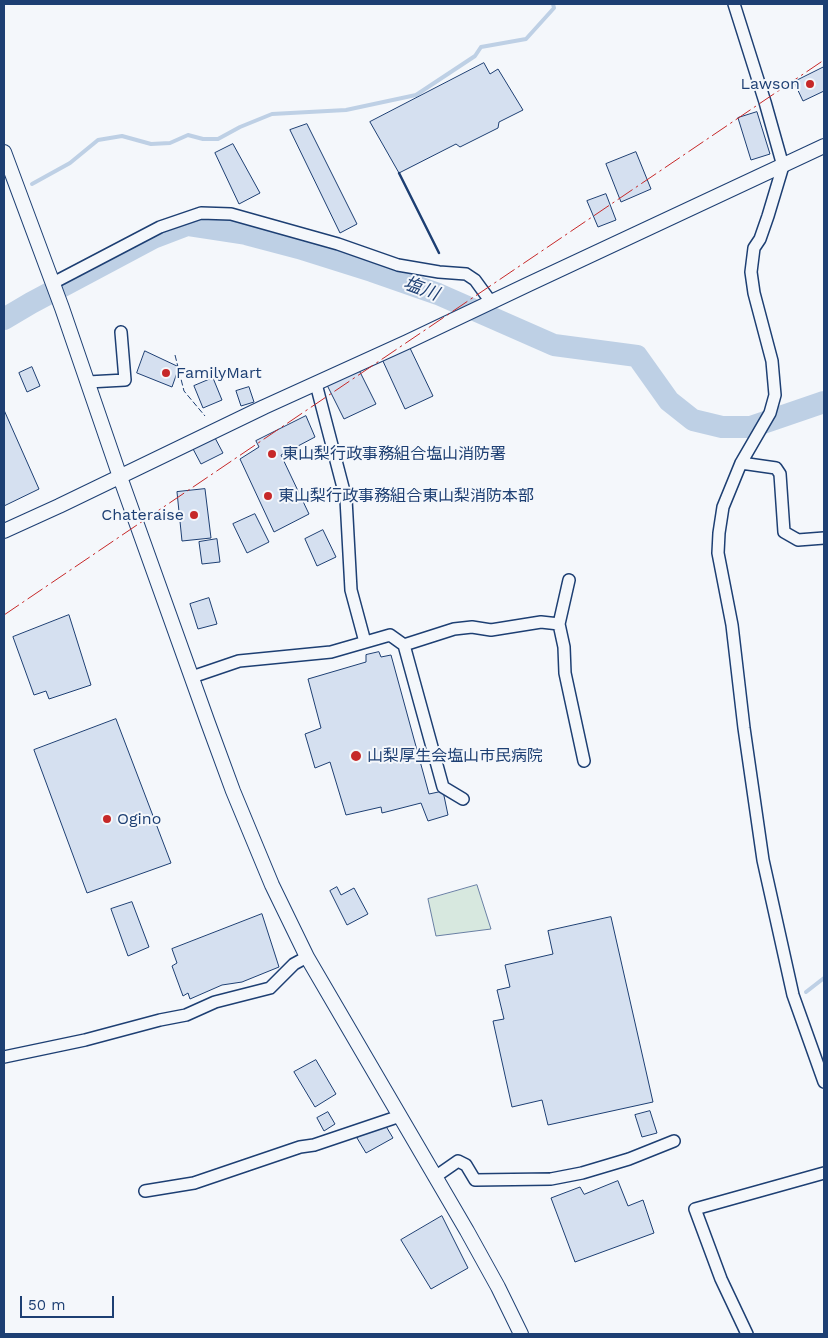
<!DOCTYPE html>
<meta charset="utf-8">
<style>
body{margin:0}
#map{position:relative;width:828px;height:1338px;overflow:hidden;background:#f4f7fb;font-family:"Work Sans",sans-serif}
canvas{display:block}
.frame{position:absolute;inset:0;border:5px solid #1d3f73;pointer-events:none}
.scale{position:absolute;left:20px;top:1296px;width:94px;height:22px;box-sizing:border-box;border:2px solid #1d3f73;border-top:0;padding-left:6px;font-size:15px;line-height:18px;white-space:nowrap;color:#1d3f73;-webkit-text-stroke:4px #f4f7fb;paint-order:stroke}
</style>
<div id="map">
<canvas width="828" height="1338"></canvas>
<div class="frame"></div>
<div class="scale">50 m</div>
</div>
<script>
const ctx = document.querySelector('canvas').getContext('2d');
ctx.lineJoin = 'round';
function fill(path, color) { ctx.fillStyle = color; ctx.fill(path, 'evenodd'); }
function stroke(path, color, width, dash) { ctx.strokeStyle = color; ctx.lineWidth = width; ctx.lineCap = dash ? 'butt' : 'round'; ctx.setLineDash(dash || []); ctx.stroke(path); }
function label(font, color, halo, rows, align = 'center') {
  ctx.font = font + ' "Work Sans","Noto Sans JP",sans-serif'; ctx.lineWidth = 4; ctx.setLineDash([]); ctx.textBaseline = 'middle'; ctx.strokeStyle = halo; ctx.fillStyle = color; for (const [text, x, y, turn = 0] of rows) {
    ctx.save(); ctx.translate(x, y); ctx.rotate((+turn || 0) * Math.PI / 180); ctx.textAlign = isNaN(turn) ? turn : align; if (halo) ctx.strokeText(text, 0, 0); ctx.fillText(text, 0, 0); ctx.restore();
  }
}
const green = new Path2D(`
 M477,885L491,929L436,936L428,899Z`);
const stream = new Path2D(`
 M32,184L70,163L98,140L122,136L151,144L170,143L188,135L203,139H218L240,127L272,114L346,110L416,95L475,56L481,47L526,39L554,8L553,4
 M806,992L824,978`);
const river = new Path2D(`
 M4,319L31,303L153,238L187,225L246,234L299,248L372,271L438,294L554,345L637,356L669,401L693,420L722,427H751L824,402`);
const building = new Path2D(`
 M484,63L490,74L498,69L523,110L499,122L498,128L460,147L456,144L399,173L370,122Z
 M824,67V91L803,101L794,82Z
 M757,112L770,154L751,160L738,118Z
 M307,124L357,224L340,233L290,130Z
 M233,144L260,193L239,204L215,153Z
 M636,152L651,189L621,202L606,164Z
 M606,194L616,220L598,227L587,201Z
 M409,346L433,396L405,409L382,359Z
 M145,351L179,367L172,387L137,373Z
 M357,366L376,404L344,419L325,381Z
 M32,367L40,386L27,392L19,373Z
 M213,378L222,400L203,408L194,386Z
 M249,387L254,402L241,406L236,391Z
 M4,410L39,489L4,506Z
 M306,416L315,437L281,455L309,514L274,532L240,459L259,447L256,441Z
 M214,436L223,453L201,464L192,447Z
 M205,489L211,538L182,541L177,492Z
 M255,514L269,542L247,553L233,524Z
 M323,530L336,557L317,566L305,539Z
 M217,539L220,562L202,564L199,542Z
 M209,598L217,624L198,629L190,604Z
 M69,615L91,685L49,699L46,691L34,695L13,637Z
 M379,652L381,657L391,655L429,794L443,791L448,815L428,821L421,803L382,813L381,807L346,815L330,762L315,768L305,734L321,728L308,679L366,662V655Z
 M116,719L171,863L87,893L34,750Z
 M337,887L341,895L354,888L368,914L347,925L330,891Z
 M132,902L149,947L128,956L111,909Z
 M262,914L279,967L242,982L222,985L190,999L188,993L183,996L172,966L177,963L172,949Z
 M611,917L653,1102L548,1125L542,1100L512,1107L493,1021L504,1019L497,990L510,987L505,965L553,954L548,931Z
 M316,1060L336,1094L315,1107L294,1072Z
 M650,1111L657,1133L642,1137L635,1115Z
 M328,1112L335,1124L324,1131L317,1118Z
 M384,1123L393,1138L366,1153L357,1138Z
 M618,1181L628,1206L643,1200L654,1233L575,1262L551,1198L580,1187L584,1194Z
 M442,1216L468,1268L431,1289L401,1240Z`);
const minor = new Path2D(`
 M734,4L765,102L783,166L768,216L760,239L754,248L751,272L754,293L772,361L775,395L770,413L741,463L723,507L719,533L718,553L732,625L744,728L763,860L793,995L824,1082
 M53,283L160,227L201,213L231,214L338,244L398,265L439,272L466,274L475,280L491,302
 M88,382L125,380L121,332
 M316,384L346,499L351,590L365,642
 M741,463L776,468L780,474L784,532L798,540L824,538
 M569,580L559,624L564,647L565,673L584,761
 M404,645L454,629L472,627L491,630L541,622L559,624
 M192,677L239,661L331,652L390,635L404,645L443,787L463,799
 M4,1057L85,1040L160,1020L186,1015L215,1002L270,988L294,964L307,957
 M435,1177L458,1161L466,1165L475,1180L551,1179L582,1173L629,1159L674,1141
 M145,1191L194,1183L300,1147L314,1145L400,1116
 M747,1334L721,1279L695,1209L824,1173`);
const tertiary = new Path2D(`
 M4,152L62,308L120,477L208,723L233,791L272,885L307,957L467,1231L498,1287L521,1334
 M4,531L59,506L264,407L407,342L529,284L824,146`);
const fence = new Path2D(`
 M175,355L184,391L205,416`);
const wall = new Path2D(`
 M399,173L439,253`);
const power = new Path2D(`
 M4,615L824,60`);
const markers = [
 [810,84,5,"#c62828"],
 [166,373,5,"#c62828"],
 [272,454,5,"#c62828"],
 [268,496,5,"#c62828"],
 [194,515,5,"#c62828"],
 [356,756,6,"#c62828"],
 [107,819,5,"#c62828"]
];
const poiNames = [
 ["Lawson",800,84,"right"],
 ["FamilyMart",176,373],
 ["東山梨行政事務組合塩山消防署",282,454],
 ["東山梨行政事務組合東山梨消防本部",278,496],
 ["Chateraise",184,515,"right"],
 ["山梨厚生会塩山市民病院",367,756],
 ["Ogino",117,819]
];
const waterNames = [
 ["塩川",421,289,20]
];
fill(green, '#d7e8df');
stroke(green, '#687fa3', 1);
stroke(stream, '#bed0e5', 4);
stroke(river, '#bed0e5', 22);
fill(building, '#d5e0f0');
stroke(building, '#1d3f73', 1);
stroke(minor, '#1d3f73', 14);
stroke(tertiary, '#1d3f73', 16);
stroke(minor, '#f4f7fb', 11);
stroke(tertiary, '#f4f7fb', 14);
stroke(fence, '#1d3f73', 1, [6, 2.5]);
stroke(wall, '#1d3f73', 2.5);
stroke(power, '#c62828', 1, [18, 4, 2.5, 4]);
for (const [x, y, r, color] of markers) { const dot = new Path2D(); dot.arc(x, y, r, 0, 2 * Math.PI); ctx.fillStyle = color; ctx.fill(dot); stroke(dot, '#f4f7fb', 2); }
label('16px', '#1d3f73', '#f4f7fb', poiNames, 'left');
label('italic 18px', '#1d3f73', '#f4f7fb', waterNames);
</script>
